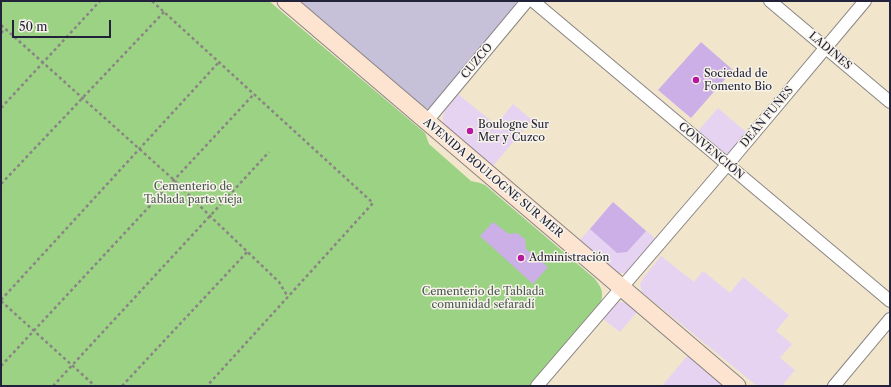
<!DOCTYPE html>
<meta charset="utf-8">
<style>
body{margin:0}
#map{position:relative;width:891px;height:387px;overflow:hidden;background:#f1e6cc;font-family:"Libre Caslon Text",serif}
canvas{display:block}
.frame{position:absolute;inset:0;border:2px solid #22223b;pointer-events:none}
.scale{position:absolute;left:12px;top:20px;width:99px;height:18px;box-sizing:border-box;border:2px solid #22223b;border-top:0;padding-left:5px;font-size:12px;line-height:14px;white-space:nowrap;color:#22223b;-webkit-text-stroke:3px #f7f3e8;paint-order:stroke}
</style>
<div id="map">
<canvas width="891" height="387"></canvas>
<div class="frame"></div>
<div class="scale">50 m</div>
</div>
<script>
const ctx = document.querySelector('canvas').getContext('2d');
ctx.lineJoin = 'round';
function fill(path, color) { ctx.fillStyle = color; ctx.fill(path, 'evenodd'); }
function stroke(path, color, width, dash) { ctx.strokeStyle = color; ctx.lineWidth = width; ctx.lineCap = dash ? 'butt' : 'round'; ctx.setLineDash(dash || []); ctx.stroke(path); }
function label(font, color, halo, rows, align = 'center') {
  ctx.font = font + ' "Libre Caslon Text",serif'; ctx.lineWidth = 3; ctx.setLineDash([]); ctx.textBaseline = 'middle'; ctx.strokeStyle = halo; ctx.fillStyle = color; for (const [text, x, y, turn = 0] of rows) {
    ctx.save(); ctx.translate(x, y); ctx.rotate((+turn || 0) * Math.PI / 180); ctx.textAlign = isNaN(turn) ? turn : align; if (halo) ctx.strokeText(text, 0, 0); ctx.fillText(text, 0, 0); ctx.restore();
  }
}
const built = new Path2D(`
 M458,94L496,125L513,104L532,120L492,167L446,128L443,122V116L446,109Z
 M718,108L746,132L732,150L726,154L720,151L698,131Z
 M613,202L658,241L631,271L626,273H618L580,240Z
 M661,256L694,282L703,271L730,293L743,277L789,315L776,331L792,344L780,358L795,370L782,386H757L642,292L640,284L643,278Z
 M616,302H621L626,303L637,312L620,332L602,318Z
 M688,355L726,386H662Z`);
const industrial = new Path2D(`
 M296,1H516V2L514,7L435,106L428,109L420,106Z`);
const green = new Path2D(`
 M1,1H269L425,133L429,144L471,181L480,183L485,185L594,278C601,286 604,292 601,302L529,386H1Z`);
const building = new Path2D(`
 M701,42L733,70L691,118L658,90Z
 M613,202L646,231L627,252L617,253L590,229Z
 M493,222L509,234L517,233L525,239L526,249L548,267L533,284L480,236Z`);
const path = new Path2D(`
 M152,1L373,203L207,386
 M1,25L174,180L210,216L279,282L288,297
 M1,33L5,29
 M1,108L100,1
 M1,184L164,12
 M1,300L219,62
 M1,301L95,386
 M1,366L254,94
 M53,386L269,152
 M122,386L248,251`);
const street = new Path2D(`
 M533,1L890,301
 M770,1L890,102
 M427,121L527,1
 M537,386L727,165L865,1
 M834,386L890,319`);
const secondary = new Path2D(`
 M286,1L737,386`);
const markers = [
 [696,80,4,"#b5179e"],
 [470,131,4,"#b5179e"],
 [521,258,4,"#b5179e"]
];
const streetNames = [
 ["LADINES",830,51,40],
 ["CUZCO",477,61,-50],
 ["DEÁN FUNES",767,117,-50],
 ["CONVENCIÓN",711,151,40],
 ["AVENIDA BOULOGNE SUR MER",493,178,40]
];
const poiNames = [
 ["Sociedad de",704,74],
 ["Fomento Bio",704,87],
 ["Boulogne Sur",478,125],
 ["Mer y Cuzco",478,138],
 ["Administración",529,258]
];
const parkNames = [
 ["Cementerio de",193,187],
 ["Tablada parte vieja",193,200],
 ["Cementerio de Tablada",483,292],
 ["comunidad sefaradí",483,305]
];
fill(built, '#e5d3f1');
fill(industrial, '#c7c0d9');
fill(green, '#9bd284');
fill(building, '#ccafe6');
stroke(street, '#8a8484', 14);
stroke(secondary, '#8a8484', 19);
stroke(path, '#8a8484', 2.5, [3, 3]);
stroke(street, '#fff', 12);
stroke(secondary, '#fde4d1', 17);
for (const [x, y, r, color] of markers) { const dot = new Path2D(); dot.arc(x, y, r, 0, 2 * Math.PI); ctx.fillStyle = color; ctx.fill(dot); stroke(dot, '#f7f3e8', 1.5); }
label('11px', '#22223b', '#f7f3e8', streetNames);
label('11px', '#22223b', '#f7f3e8', poiNames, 'left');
label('11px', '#465751', '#f7f3e8', parkNames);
</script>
